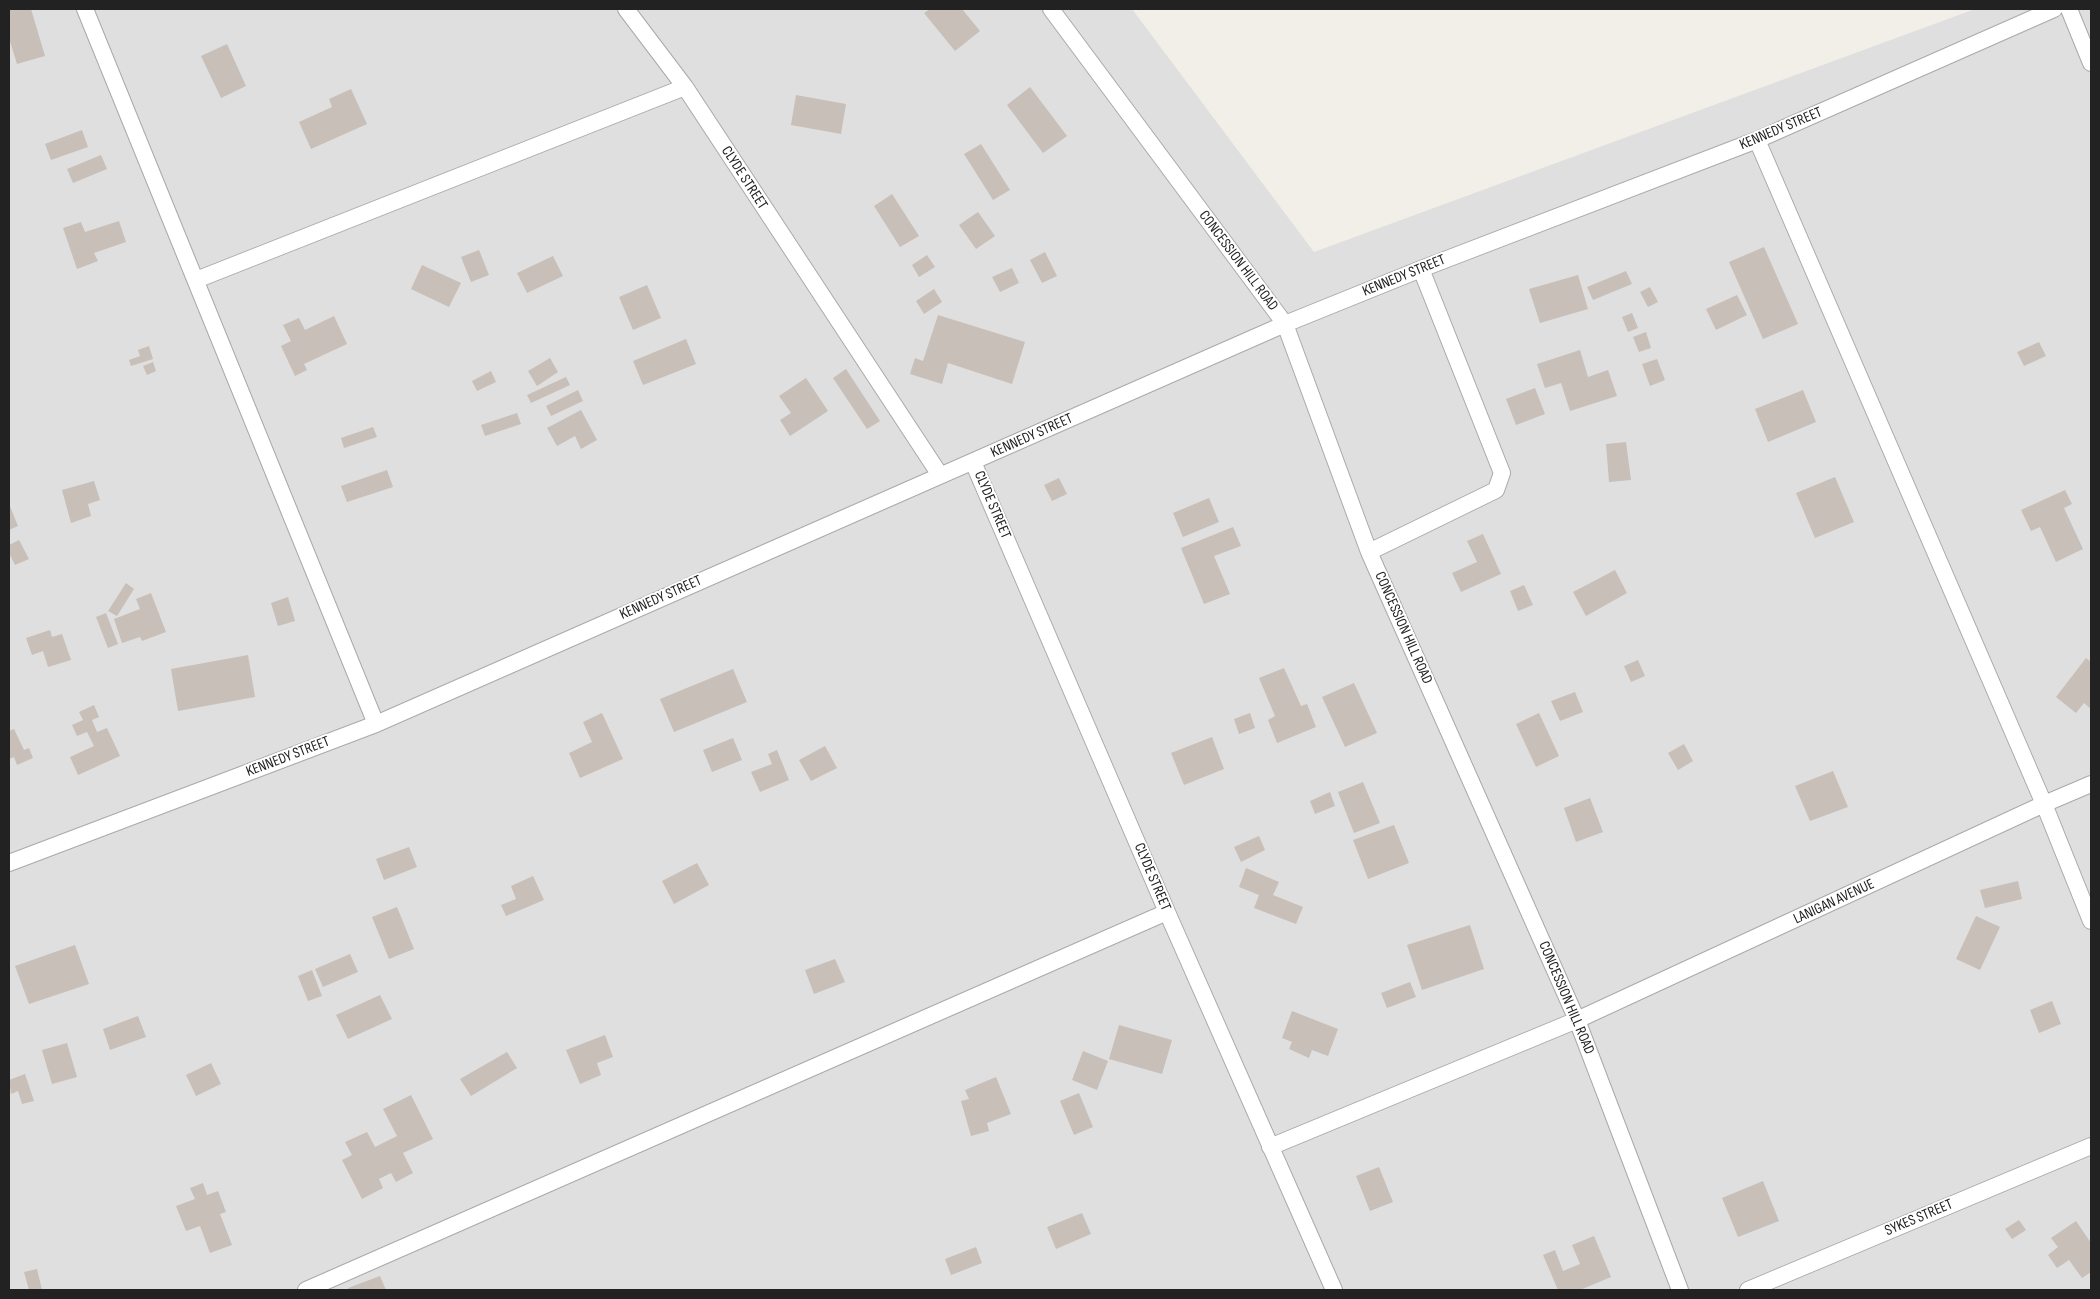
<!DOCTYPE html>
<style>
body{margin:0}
#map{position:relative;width:2100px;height:1299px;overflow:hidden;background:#f2efe9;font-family:"Sofia Sans Condensed",sans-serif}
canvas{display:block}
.frame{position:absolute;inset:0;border:10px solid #222;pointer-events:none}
</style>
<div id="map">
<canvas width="2100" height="1299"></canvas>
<div class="frame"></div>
</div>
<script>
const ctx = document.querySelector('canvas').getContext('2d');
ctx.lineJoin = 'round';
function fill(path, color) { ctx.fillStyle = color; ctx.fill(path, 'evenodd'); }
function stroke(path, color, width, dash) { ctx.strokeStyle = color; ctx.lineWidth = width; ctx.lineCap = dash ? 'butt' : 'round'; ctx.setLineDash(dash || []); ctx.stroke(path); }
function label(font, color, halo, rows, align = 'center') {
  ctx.font = font + ' "Sofia Sans Condensed",sans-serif'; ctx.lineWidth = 4; ctx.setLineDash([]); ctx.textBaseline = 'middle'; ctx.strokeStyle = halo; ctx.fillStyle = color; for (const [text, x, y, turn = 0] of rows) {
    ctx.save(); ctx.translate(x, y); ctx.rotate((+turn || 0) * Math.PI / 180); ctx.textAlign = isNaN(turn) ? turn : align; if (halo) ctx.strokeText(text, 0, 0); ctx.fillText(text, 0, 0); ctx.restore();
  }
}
const residential = new Path2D(`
 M9,9H1132L1314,252L1975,9H2091V1290H9Z`);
const building = new Path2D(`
 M9,9H31L45,56L17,64L9,38Z
 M930,9H962L980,31L955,51L924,13Z
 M227,44L246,86L221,98L201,56Z
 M1030,87L1067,136L1043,153L1007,105Z
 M351,89L367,124L311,149L299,122L332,107L329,99Z
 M796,95L846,104L841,134L791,125Z
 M82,130L88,147L51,160L45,144Z
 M981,144L1010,190L993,200L964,154Z
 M101,155L107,169L73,183L67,169Z
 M892,194L919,236L900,247L874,206Z
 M978,212L995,236L976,249L959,225Z
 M119,221L126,242L94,253L98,261L77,269L63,228L81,222L85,232Z
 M1764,247L1798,324L1763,339L1729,262Z
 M479,250L489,275L471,282L461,257Z
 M1045,252L1057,276L1042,283L1030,260Z
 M927,255L935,267L919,277L912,265Z
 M553,256L563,276L527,293L517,273Z
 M422,265L461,283L449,307L411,289Z
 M1012,268L1019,283L1000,292L992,277Z
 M1626,271L1632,284L1593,300L1587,287Z
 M1578,275L1588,309L1540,323L1529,289Z
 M647,285L661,318L633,330L619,297Z
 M1650,287L1658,302L1648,307L1640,292Z
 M934,289L942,302L924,314L916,301Z
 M1737,295L1747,315L1716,330L1706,309Z
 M1632,313L1638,328L1628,332L1622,317Z
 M938,315L1025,342L1012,384L948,363L942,384L910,374L915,358L923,361Z
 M334,316L347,344L304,364L307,370L295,376L281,346L291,341L283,325L299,318L305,330Z
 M1646,332L1651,348L1639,352L1633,337Z
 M686,339L696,364L643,385L633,361Z
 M2039,342L2046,356L2024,366L2017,352Z
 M149,346L153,359L131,366L129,360L140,356L138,350Z
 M1580,350L1588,377L1608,370L1617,396L1570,411L1561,383L1545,388L1537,364Z
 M550,358L558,372L537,386L528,371Z
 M1657,359L1665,380L1650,386L1642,364Z
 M153,362L156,371L147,375L143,366Z
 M846,369L880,421L867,429L833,378Z
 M491,371L496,382L477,391L472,381Z
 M566,377L570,385L531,403L527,395Z
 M806,378L828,411L790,436L780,420L791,413L779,396Z
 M1535,388L1545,414L1516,425L1506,399Z
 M578,390L583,401L551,416L546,406Z
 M1803,390L1816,422L1768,442L1755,409Z
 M581,410L597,440L581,449L575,436L557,446L547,428Z
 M517,413L521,424L485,436L481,425Z
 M373,427L377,437L344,448L341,438Z
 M1626,442L1631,480L1609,482L1606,444Z
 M387,470L393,487L347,502L341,486Z
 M1835,477L1854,522L1815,538L1796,493Z
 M1059,478L1067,494L1052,501L1044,485Z
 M94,481L100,500L88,504L91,516L71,523L62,490Z
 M2065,490L2072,504L2064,508L2083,549L2056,562L2040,527L2031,531L2021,510Z
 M1209,498L1219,522L1183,537L1173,513Z
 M9,504L18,526L9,530Z
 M1233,527L1241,546L1214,556L1230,594L1204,604L1181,548Z
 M1483,534L1501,574L1461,592L1452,573L1477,562L1467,541Z
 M19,540L29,559L15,565L9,553V545Z
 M1615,570L1627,593L1586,616L1573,592Z
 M126,583L134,589L117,616L108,611Z
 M1524,585L1533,605L1518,611L1510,591Z
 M151,593L166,632L142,641L140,637L122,643L114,619L140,609L136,599Z
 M288,597L295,621L278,626L271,603Z
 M106,613L118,644L108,648L96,617Z
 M50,630L52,637L62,634L71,660L48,667L43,651L32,655L26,638Z
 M248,655L255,697L178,711L171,669Z
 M2086,658L2091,662V709L2084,703L2076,713L2056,697Z
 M1638,660L1645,676L1631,682L1624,666Z
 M1284,668L1301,706L1307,704L1316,727L1277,743L1268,720L1275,716L1259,678Z
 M733,669L747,702L674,732L660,699Z
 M1354,683L1377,733L1345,747L1322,697Z
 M1575,692L1583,712L1560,721L1551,701Z
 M94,705L99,717L92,720L97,732L107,728L120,756L78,775L70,757L94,746L87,732L77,736L72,725L83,720L79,712Z
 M602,713L623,759L580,778L569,753L592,742L583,722Z
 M1250,713L1255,728L1239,734L1234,719Z
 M1539,713L1559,756L1536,767L1516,724Z
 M14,729L24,750L29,748L33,758L17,765L14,757L9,759V731Z
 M1212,737L1224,769L1184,785L1171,753Z
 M733,738L742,760L712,772L703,750Z
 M1684,744L1693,761L1678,770L1668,753Z
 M825,746L837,768L811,781L799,760Z
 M777,750L789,780L760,792L751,772L772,764L768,754Z
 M1833,771L1848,807L1810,821L1795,786Z
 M1363,782L1380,823L1354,833L1338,792Z
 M1330,792L1335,806L1315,814L1310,801Z
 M1590,798L1603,832L1576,842L1564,808Z
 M1394,825L1409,863L1368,879L1353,840Z
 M1259,836L1265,850L1241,862L1234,847Z
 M409,847L417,867L384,880L376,859Z
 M697,863L709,885L674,904L662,881Z
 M1246,868L1279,882L1273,895L1303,907L1296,924L1254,908L1259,895L1239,887Z
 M533,876L544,900L506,916L501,905L516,899L511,886Z
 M2018,881L2022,899L1985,908L1980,890Z
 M397,907L414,949L389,959L372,917Z
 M1976,916L2000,927L1980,970L1956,959Z
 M1470,925L1484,969L1422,990L1407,945Z
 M75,945L89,984L29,1004L15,966Z
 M350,954L358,972L323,987L315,969Z
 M835,959L845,982L814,994L805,970Z
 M312,970L322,996L308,1001L298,976Z
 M1410,982L1416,997L1387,1008L1381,993Z
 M380,995L392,1019L348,1039L336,1015Z
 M2052,1001L2061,1024L2039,1033L2030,1010Z
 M1292,1011L1338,1029L1328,1056L1312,1050L1309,1058L1289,1049L1292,1042L1282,1038Z
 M138,1016L146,1037L110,1050L103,1029Z
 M1119,1025L1172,1040L1162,1074L1109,1059Z
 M605,1035L613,1057L597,1063L601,1075L580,1084L566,1050Z
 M67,1043L77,1077L52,1084L42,1050Z
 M1083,1051L1108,1061L1097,1090L1072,1080Z
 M507,1052L517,1068L471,1096L460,1079Z
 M211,1063L221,1084L196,1096L186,1075Z
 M25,1074L34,1101L22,1104L18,1091L11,1094L9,1080Z
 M996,1077L1011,1114L987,1123L989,1131L971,1136L961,1101L969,1099L965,1090Z
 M1079,1093L1093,1127L1074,1135L1060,1101Z
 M411,1095L433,1139L403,1153L413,1173L396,1182L391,1173L379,1179L383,1188L362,1199L342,1160L352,1155L345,1142L367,1132L375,1147L397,1136L383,1109Z
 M1379,1167L1393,1202L1370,1211L1356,1176Z
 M1763,1181L1779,1221L1738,1237L1722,1198Z
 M203,1183L207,1195L218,1191L226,1212L220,1214L232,1245L210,1253L200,1226L186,1231L176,1206L195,1199L190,1188Z
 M1082,1213L1091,1234L1056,1249L1047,1227Z
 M2019,1220L2026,1230L2012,1239L2005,1229Z
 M2076,1221L2091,1243V1272L2082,1278L2069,1260L2057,1268L2048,1255L2058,1247L2051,1238Z
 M1594,1236L1611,1277L1580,1290H1558L1543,1255L1555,1250L1563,1271L1580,1264L1572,1245Z
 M976,1247L982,1263L951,1275L945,1259Z
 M37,1269L42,1290H29L24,1272Z
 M380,1276L386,1290H349L348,1288Z`);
const street = new Path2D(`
 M85,9L376,724
 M626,9L685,87L940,475
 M1051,9L1285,324L1369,552L1577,1020L1680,1290
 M2069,9L2091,63
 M1757,140L2044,804L2091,921
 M196,280L685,87
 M973,462L1167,912L1334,1290
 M1369,552L1496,490L1502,473L1421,269
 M9,863L376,724L1285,324L1421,269L1757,140L2054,9
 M1270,1147L1577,1020L2044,804L2091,784
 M306,1290L1167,912
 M1748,1290L2091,1146`);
const streetNames = [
 ["KENNEDY STREET",1781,129,-23],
 ["CLYDE STREET",744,178,57],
 ["CONCESSION HILL ROAD",1238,261,53],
 ["KENNEDY STREET",1404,276,-22],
 ["KENNEDY STREET",1032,436,-24],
 ["CLYDE STREET",992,505,67],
 ["KENNEDY STREET",661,598,-24],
 ["CONCESSION HILL ROAD",1403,628,66],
 ["KENNEDY STREET",288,757,-21],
 ["CLYDE STREET",1152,877,67],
 ["LANIGAN AVENUE",1834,902,-25],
 ["CONCESSION HILL ROAD",1566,998,67],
 ["SYKES STREET",1919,1218,-23]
];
fill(residential, '#e0dfdf');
fill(building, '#c7bfb8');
stroke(street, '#a9a9a9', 18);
stroke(street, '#fff', 16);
label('15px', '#222', '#fff', streetNames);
</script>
